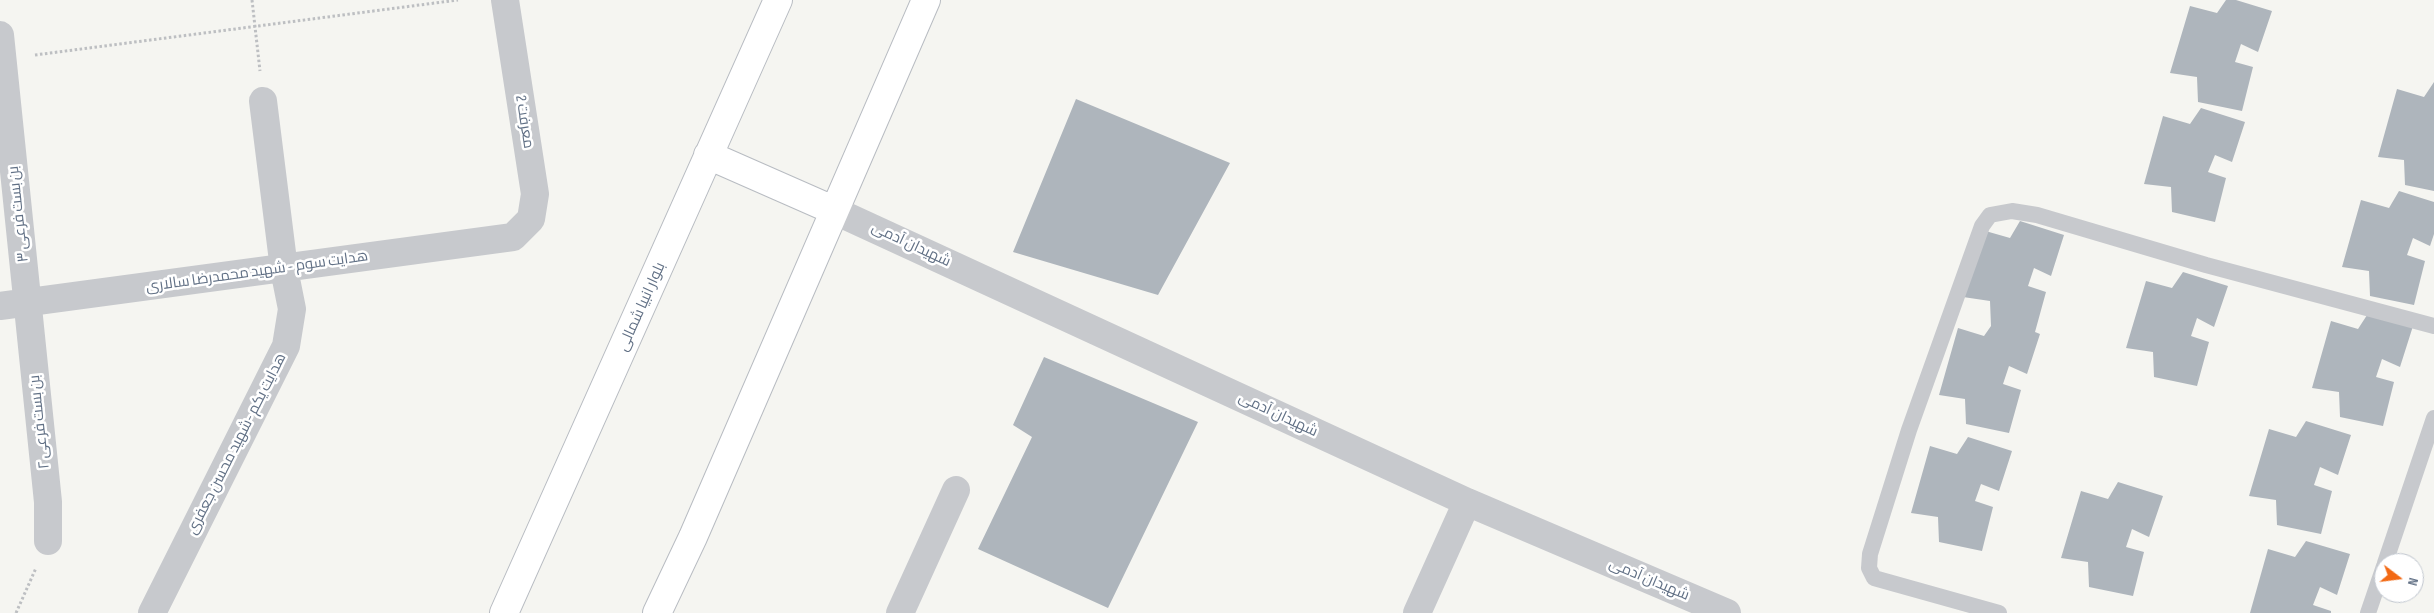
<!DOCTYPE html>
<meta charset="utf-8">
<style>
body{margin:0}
#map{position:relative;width:2434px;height:613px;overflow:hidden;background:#f5f5f1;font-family:"Sofia Sans Condensed",sans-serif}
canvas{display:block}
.north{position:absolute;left:2374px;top:553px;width:50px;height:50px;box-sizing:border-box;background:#fff;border:1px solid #c0c6ce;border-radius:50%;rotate:105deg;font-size:14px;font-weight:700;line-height:20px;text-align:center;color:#617085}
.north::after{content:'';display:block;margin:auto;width:18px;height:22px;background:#f26914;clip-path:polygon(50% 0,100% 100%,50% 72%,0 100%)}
</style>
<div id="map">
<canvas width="2434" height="613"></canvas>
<div class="north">N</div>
</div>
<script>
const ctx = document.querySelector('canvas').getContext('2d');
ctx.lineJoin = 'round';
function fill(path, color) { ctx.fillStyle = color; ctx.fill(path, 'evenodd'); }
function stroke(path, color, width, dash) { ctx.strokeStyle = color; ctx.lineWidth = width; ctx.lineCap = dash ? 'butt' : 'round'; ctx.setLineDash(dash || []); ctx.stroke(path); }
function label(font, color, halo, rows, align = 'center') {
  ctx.font = font + ' "Sofia Sans Condensed",Cairo,sans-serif'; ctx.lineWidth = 5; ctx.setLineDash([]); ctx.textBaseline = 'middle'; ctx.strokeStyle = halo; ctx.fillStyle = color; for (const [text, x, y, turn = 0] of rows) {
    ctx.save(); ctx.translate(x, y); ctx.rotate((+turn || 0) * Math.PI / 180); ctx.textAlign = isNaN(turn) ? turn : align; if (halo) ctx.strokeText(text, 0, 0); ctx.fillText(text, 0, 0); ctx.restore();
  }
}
const building = new Path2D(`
 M2226,0H2236L2272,11L2258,52L2241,44L2235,62L2253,67L2242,111L2198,102L2197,77L2170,73L2190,6L2217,13Z
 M2434,82V191L2405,185L2404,160L2378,157L2397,89L2424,97Z
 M1076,99L1230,163L1158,295L1013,252Z
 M2201,108L2245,122L2232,162L2215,155L2208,172L2226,178L2215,222L2172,212L2171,187L2144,184L2163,116L2190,124Z
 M2399,191L2434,202V234L2430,246L2413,238L2407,255L2425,261L2414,305L2370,296L2369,271L2342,267L2361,200L2389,208Z
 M2020,221L2064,235L2051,276L2034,268L2028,286L2046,292L2035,332L2040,334L2027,374L2009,366L2003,384L2021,390L2009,433L1966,424L1965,399L1939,395L1958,328L1984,336L1991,326L1990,301L1963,297L1982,230L2010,238Z
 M2183,272L2228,286L2214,327L2197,318L2191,336L2209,342L2197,386L2154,377L2153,352L2126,348L2146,281L2172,288Z
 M2369,312L2413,326L2400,367L2382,359L2376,377L2394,382L2383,426L2340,417L2339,392L2312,388L2331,321L2358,329Z
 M1044,357L1198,422L1108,608L978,549L1032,437L1013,425Z
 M2306,421L2351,435L2338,475L2320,467L2314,485L2332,491L2321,534L2277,525L2276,500L2249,496L2269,429L2296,437Z
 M1968,437L2012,451L1999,491L1981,484L1975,501L1993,507L1982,551L1939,542L1938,517L1911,513L1930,446L1957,454Z
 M2118,482L2163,496L2149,537L2132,529L2126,547L2144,552L2133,596L2089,587L2088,562L2061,558L2081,491L2108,499Z
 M2306,541L2350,554L2337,595L2320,587L2313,605L2331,611V613H2250L2268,549L2295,557Z`);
const path = new Path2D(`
 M252,0L260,71
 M35,55L458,0
 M16,613L36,568`);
const lane = new Path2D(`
 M2385,563L2434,418
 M1999,613L1874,578L1869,568L1870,554L1909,430L1982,226L1990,215L2012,211L2037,215L2206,265L2434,326
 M2368,613L2384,566`);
const street = new Path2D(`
 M0,35L48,502V541
 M833,210L1467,502L1727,613
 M0,306L513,237L531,219L535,194L505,0
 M152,613L286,346L292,309L284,269L263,101
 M900,613L956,490
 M1417,613L1467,502`);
const secondary = new Path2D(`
 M708,155L833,210
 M504,613L778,0
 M657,613L693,537L926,0`);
const streetNames = [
 ["معرفت 2",524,122,81],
 ["بن بست فرعی ۳",19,214,-96],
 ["شهیدان آدمی",911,245,25],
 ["هدایت سوم - شهید محمدرضا سالاری",257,272,-8],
 ["بلوار انبیا شمالی",642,307,-66],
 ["شهیدان آدمی",1278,415,25],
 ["بن بست فرعی ۲",40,422,-96],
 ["هدایت یکم -شهید محسن جعفری",237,444,-63],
 ["شهیدان آدمی",1649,580,23]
];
fill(building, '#aeb5bc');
stroke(secondary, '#b8bcc2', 30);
stroke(path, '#bdbfc2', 3, [2.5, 2.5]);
stroke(lane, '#c7c9cd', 16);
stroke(street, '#c7c9cd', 28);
stroke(secondary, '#fff', 28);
label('15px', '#617085', '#fff', streetNames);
</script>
